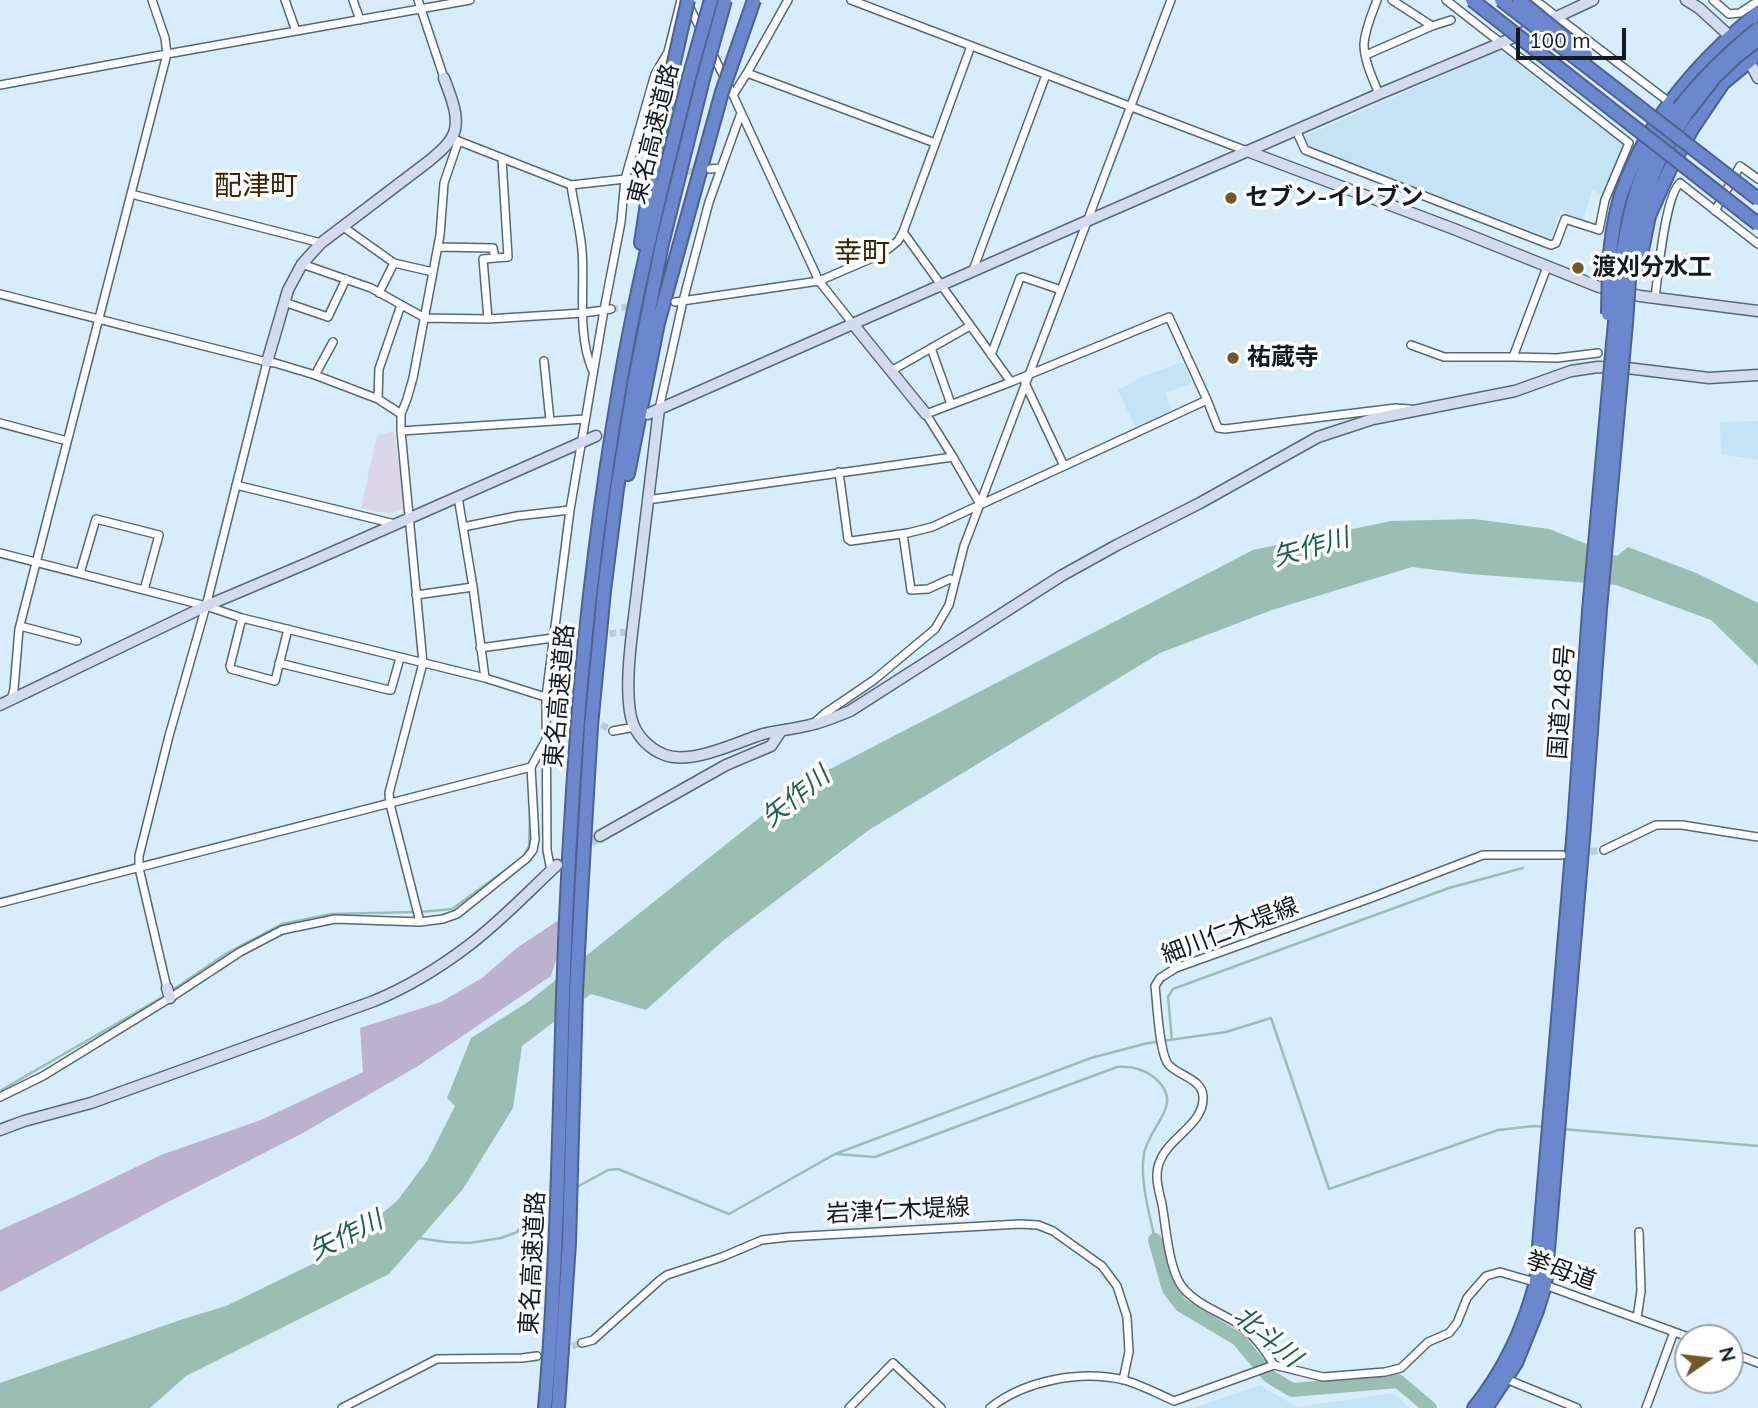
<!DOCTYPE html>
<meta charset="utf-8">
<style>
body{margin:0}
#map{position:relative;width:1758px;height:1408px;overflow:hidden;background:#d8edfb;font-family:Mulish,sans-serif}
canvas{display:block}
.north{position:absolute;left:1674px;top:1324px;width:70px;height:70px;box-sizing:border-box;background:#fff;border:2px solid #a0a3a5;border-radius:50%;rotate:76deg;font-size:19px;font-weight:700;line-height:28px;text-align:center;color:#121a1f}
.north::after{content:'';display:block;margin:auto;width:24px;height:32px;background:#725729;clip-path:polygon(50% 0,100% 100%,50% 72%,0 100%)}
.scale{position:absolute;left:1516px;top:28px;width:110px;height:32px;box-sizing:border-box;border:4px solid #121a1f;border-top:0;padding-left:9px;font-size:21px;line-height:24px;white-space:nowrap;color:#121a1f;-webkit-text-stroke:5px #fff;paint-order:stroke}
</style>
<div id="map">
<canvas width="1758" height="1408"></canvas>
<div class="north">N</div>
<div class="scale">100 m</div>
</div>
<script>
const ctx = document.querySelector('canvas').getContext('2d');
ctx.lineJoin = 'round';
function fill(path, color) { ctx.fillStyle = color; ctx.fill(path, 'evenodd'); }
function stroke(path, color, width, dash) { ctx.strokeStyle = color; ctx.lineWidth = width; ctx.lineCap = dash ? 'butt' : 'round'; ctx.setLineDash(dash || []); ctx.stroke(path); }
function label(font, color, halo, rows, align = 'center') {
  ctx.font = font + ' Mulish,"Noto Sans JP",sans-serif'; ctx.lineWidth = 7; ctx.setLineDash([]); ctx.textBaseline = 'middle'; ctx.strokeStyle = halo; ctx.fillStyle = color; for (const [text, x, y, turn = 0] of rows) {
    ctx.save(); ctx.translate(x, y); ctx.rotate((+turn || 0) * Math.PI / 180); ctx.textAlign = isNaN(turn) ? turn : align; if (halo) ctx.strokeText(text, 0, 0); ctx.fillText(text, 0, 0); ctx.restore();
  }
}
const built = new Path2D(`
 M1500,50L1622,144L1623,147L1603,195L1592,190L1583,220L1561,210L1551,238L1307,147L1303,138L1305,136Z
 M1183,362L1192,383L1165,393L1172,410L1135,427L1118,390L1143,376Z
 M1758,421V460L1721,454L1720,422Z
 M1260,1385L1297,1407L1394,1393L1409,1408H1194Z`);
const green = new Path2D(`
 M394,431L405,508L390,514L361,508L377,435Z`);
const forest = new Path2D(`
 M559,920L561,945L551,976L418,1066L303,1133L166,1203L0,1292V1230L76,1196L161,1155L261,1120L363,1072L360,1028L441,1002L482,978L518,947Z`);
const water = new Path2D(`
 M1474,519L1549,529L1617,556L1628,547L1696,573L1758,603V666L1711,620L1616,585L1469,574L1412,567L1272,610L1160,653L869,830L724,940L646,1010L591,994L522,1046L513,1108L463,1189L389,1274L186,1376L150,1408H0V1383L183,1319L226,1306L333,1254L397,1201L427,1161L455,1106L447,1098L471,1038L528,1002L803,783L1253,550L1391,521Z`);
const stream = new Path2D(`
 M523,857L529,846L530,813
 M421,912L452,909L518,861
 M171,991L227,953L282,924L331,914L414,912
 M1172,1040L1168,997L1173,989L1449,888L1523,868
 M0,1091L166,995
 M1563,1129L1758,1146
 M836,1154L875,1157L1117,1067C1132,1066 1145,1069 1157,1080C1179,1101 1160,1117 1150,1138C1146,1145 1143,1156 1143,1164C1142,1189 1150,1216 1155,1240
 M575,1188L608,1170L618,1169L729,1214L835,1154L1091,1058L1148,1043L1226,1032L1271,1018L1329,1189L1498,1130L1534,1126L1546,1127
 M418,1238L446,1242L470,1243L501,1238L517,1232L529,1214L554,1200`);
const river = new Path2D(`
 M1155,1240L1169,1289L1181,1305L1238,1339L1269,1376L1292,1390L1398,1381L1430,1408`);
const streetTunnel = new Path2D(`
 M634,178L702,170
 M611,309L636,306
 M599,635L626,632
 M559,639L587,636
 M555,700L613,731
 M1580,853L1604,850
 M562,1349L582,1343`);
const secondaryTunnel = new Path2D(`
 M566,859L600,836`);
const street = new Path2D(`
 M285,0L296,31
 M353,0L360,20
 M418,0L444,78
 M851,0L1247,151
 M1377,0C1372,14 1365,29 1364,44C1364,61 1373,79 1379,94
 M1392,0L1432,26
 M1535,0L1669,102
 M1713,0L1729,14L1740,13L1758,1
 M688,4L733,95L819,281L853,324
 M1366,55L1432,26L1451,20
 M747,73L935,143
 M0,85L167,54L470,0
 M733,95L747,73L788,0
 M1296,130L1305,150L1551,245L1556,243L1565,219L1599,230L1605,200L1629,143L1446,0
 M456,140L571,185C574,206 580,228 582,250C585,288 577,334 592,369
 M458,142L444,183L440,235L413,378L407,399L401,414V431L423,663L389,793L390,804L420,922L443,919L457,914L527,858L533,850L535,839L531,767
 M710,169L721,168
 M571,185L634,178
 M131,194L321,243
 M1715,211L1740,166L1758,179
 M342,226L394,263L433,272
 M903,232L1011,382
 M438,247L493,248L495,258
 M302,264L371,288L425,318L488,319L583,313L611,309
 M973,270L1046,75
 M379,293L394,263
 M0,294L267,362L275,363L315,375L378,399L401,414
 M1655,298C1658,275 1665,196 1680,183L1758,244
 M284,302L328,317L346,279
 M675,302L819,281L877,256L888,249L898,241L903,232L971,46
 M488,319L483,259L508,257L502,159
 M1411,345L1444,357H1513L1547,267
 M931,348L951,404
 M991,355L1020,278L1023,277L1061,290
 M1513,357L1557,358L1598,353
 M544,361L550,421
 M891,371L970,326
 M315,375L333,342
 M1025,383L1064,466
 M378,399L379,369L401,305
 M659,409L683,301L709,202L741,113
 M0,423L67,441
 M401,431L585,419
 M839,472L848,539L851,541L908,533L932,527L1207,400
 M236,485L395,524
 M458,497L463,527
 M647,500L953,457
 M980,504L953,457L926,414L1011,382L1169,317L1207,400L1218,428L1225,429L1396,408L1410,409
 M903,534L911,590L928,589L950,579
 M0,553L206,606L242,618L485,678L555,700
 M80,573L96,519L159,535L144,590
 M416,595L473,587
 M242,618L230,666L231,669L275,681L288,629
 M20,626L77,641
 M480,648L553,638L559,639
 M279,663L389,690H391L400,658
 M485,678L473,587L463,527L517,516L570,510
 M11,700L14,689L19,629L167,54L165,38L152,0
 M815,722L824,714L874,680L935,629L949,605L964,546L980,504L1171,0
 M613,731L635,727
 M1604,850L1656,825H1682L1758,837
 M551,871L547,850L546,697L570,510L604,310L621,222L625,179L655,74L668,52L681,0
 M0,903L531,767L546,740
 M167,988L139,868V856L169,736L206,606L267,362
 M0,1097L43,1076L170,998L240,952L282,930L335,919L420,922
 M1637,1318L1641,1291L1639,1232
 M582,1343L593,1340L660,1280L667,1275L722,1257L762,1240L788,1237L1020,1224L1038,1225L1053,1231L1102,1266L1117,1286L1127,1317L1129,1352L1123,1380
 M1730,1352L1758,1363
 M1274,1365C1264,1349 1255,1336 1240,1325C1221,1312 1191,1303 1179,1282C1168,1261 1166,1227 1162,1204C1160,1195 1157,1186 1157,1177C1157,1173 1158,1165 1160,1161C1169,1137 1205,1124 1203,1096C1202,1079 1179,1076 1169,1065C1159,1055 1157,1002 1155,986L1160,978L1176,968L1371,898L1483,855H1562
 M1274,1365L1323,1377L1385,1372L1401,1368L1428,1342L1449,1333L1457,1323L1467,1298L1486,1276L1500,1272L1545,1285L1691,1338
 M1506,1379L1577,1408
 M342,1408L437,1359L522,1358L537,1356
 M849,1408L893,1363L941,1408
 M990,1408C1025,1380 1081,1370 1124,1380C1142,1385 1158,1394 1174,1401L1274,1365
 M1646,1408L1674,1332`);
const secondary = new Path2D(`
 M1686,0L1699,8L1734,40
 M1747,57L1758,78
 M1247,151L1454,229L1599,287L1640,296L1758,311
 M853,324L926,414
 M267,362L288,290L302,264L321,243L429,161C437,154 447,147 452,137C462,120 450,95 444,78
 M659,409C651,473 643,537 636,600C632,635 624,684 631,717C635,735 649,749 665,755C692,765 737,742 763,734C779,730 795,729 810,725C824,722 837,716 850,711L1061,576L1117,545L1200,503L1318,437L1373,419L1515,391L1571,371L1598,367L1627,368L1709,378L1758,375
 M648,414L1087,221L1379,94L1501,43L1593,0
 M0,705L206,606L310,562L596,436
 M600,836L726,765L771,746L781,731
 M167,988L170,998
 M0,1130L24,1121L91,1103L374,1001C408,987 439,968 468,946C500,922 528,892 557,865`);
const highway = new Path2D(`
 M641,243L649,190L672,71
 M1609,264C1611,241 1614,217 1621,195C1646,122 1698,61 1758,13
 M1630,265L1641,208L1658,163L1686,114
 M1639,265L1649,216L1670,169L1692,129L1723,83L1758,54
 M1620,266C1627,228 1633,190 1651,155C1659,139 1670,124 1679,108
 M628,474L658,323L722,92
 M545,1408C557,1271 559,1134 563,996C566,904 571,811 578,719C587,607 601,495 620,384C638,280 664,177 690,74
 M558,1408L569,1243L576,992L581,895L591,726L604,591L617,489L634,384L662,244L703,79
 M1474,1408C1504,1371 1524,1328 1536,1282L1574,828
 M1486,1408L1516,1363L1537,1311L1545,1285L1584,826`);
const highwayBridge = new Path2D(`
 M1472,0L1758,224
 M1501,0L1758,199
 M1519,0L1586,55
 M672,71L688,0
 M690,74L711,0
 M703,79L725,0
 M722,92L754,0
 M1679,108C1703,77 1727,54 1758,29
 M1686,114L1715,77L1737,56L1758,40
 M1608,314L1609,264
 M1584,826L1600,609L1626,323L1630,265
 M1574,828L1589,611L1620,266`);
const markers = [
 [1231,198,7,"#725729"],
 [1578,268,7,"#725729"],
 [1233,358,7,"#725729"]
];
const streetNames = [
 ["東名高速道路",654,134,-76],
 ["東名高速道路",560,696,-85],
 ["国道248号",1562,702,-86],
 ["細川仁木堤線",1230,931,-21],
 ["岩津仁木堤線",898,1211,-3],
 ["東名高速道路",533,1263,-87],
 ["挙母道",1561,1271,19]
];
const poiNames = [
 ["セブン-イレブン",1245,198],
 ["渡刈分水工",1592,268],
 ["祐蔵寺",1247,358]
];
const waterNames = [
 ["矢作川",1311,548,-16],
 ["矢作川",796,797,-39],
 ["矢作川",346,1236,-26],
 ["北斗川",1267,1337,40]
];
const quarterNames = [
 ["配津町",256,187],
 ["幸町",862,254]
];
fill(built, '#c6e3f6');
fill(green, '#dcd6ed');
fill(forest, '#bab2cf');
fill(water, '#9bbeb3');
stroke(stream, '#9bbeb3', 2.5);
stroke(river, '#9bbeb3', 14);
stroke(streetTunnel, '#bacdda', 7, [7, 3.5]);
stroke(secondaryTunnel, '#bacdda', 10, [10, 5]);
stroke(street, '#556874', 10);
stroke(secondary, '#556874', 13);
stroke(highway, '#4c6291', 16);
stroke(street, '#fff', 7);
stroke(secondary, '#d3dbf1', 10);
stroke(highway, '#6b88cf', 12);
stroke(highwayBridge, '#4c6291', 16, []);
stroke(highwayBridge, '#6b88cf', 12);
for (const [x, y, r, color] of markers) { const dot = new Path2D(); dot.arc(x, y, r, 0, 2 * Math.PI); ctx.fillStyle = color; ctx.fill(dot); stroke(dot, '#fff', 2.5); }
label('24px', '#121a1f', '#fff', streetNames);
label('bold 24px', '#121a1f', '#fff', poiNames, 'left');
label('italic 26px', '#1e604f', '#fff', waterNames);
label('28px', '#3a2600', '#fff', quarterNames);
</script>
